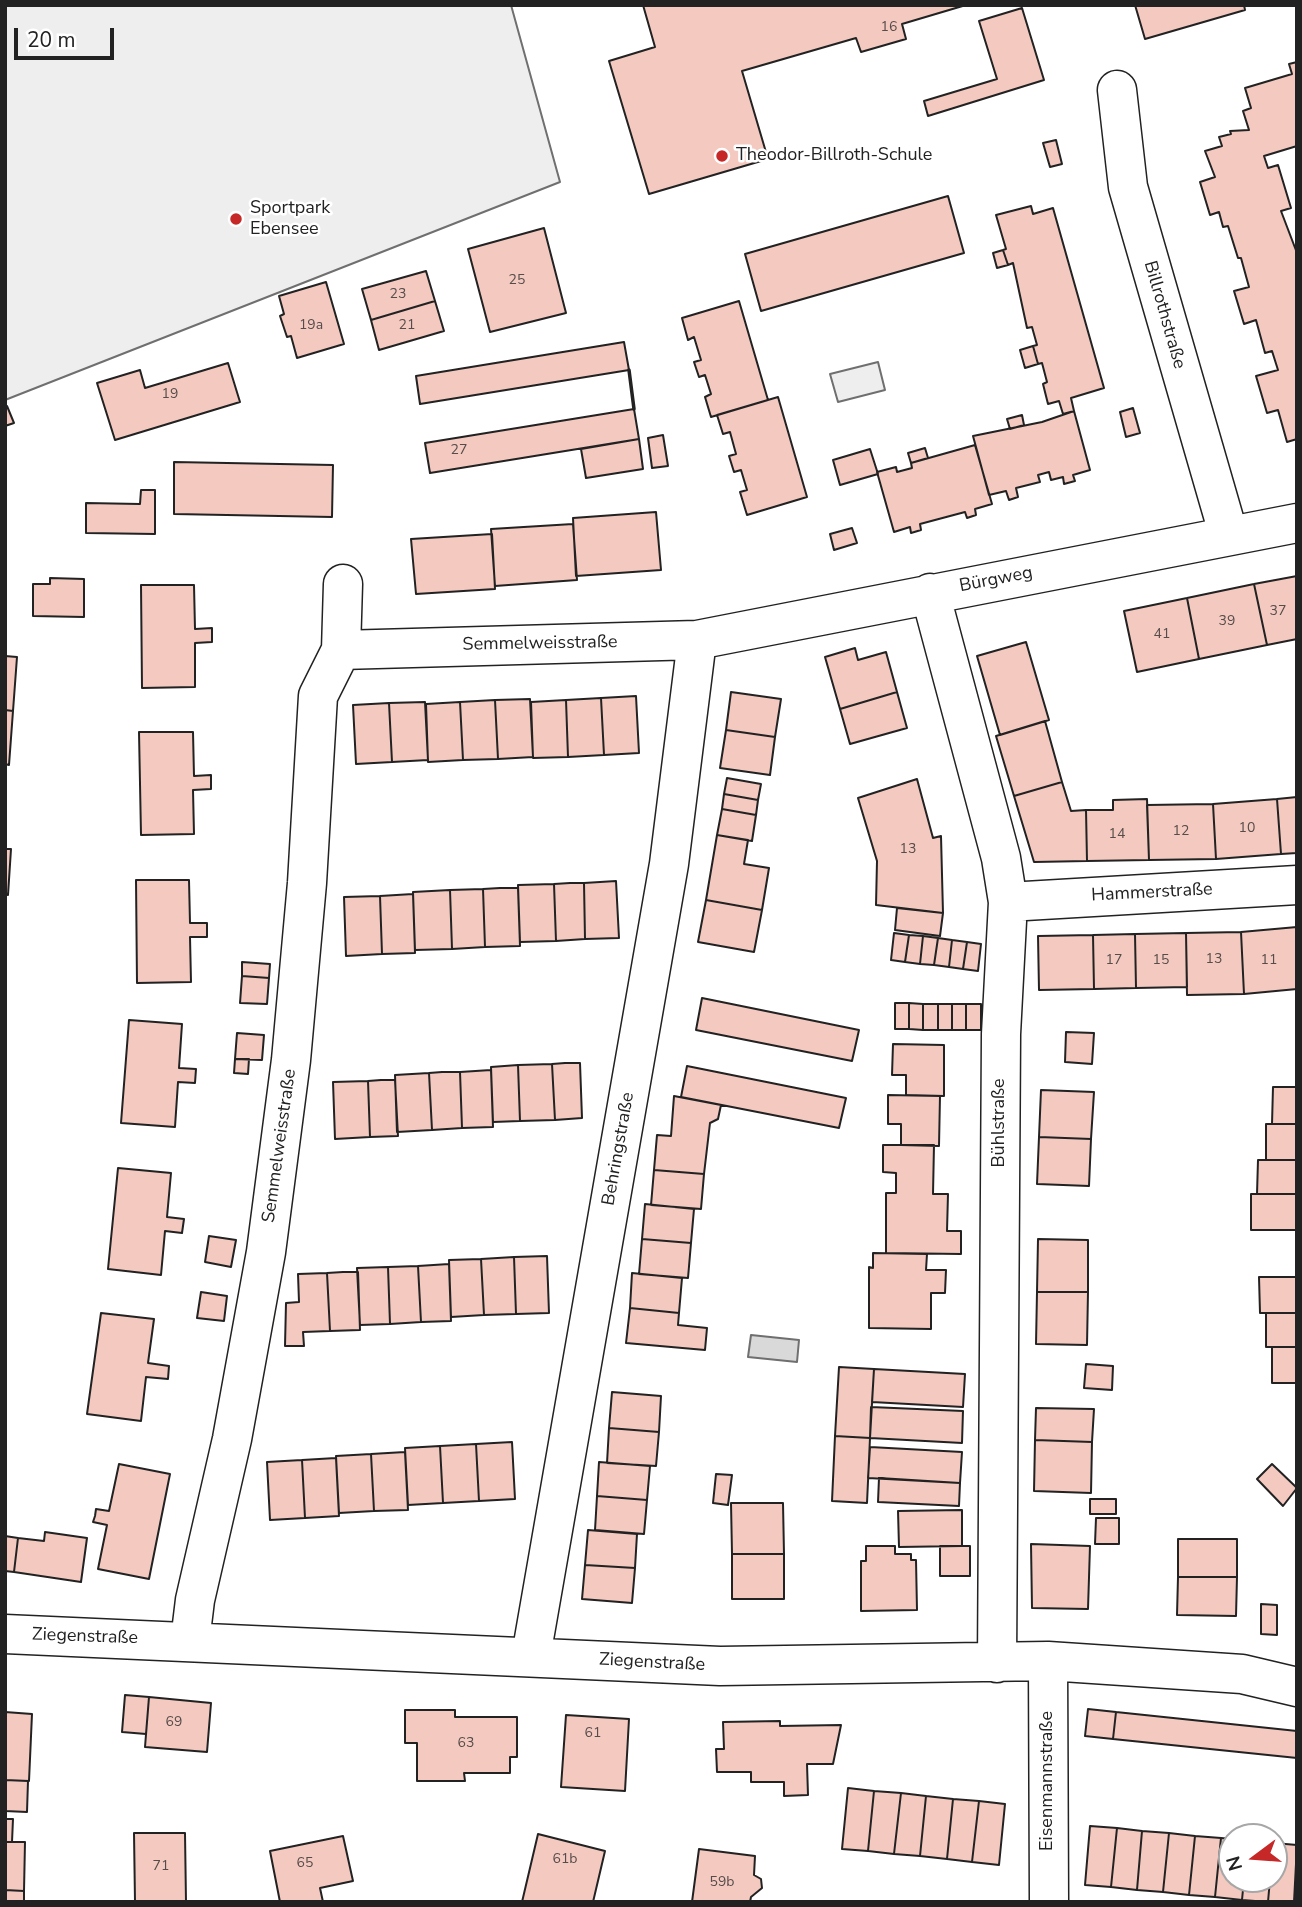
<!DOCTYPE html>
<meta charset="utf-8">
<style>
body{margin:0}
#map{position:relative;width:1302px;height:1907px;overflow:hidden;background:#fff;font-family:"Nunito Sans",sans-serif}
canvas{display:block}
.frame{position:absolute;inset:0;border:7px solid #222;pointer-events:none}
.north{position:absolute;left:1218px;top:1823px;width:70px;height:70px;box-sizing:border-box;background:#fff;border:2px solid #a7a7a7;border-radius:50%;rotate:254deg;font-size:19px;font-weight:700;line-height:28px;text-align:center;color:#222}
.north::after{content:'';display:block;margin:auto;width:24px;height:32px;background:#c62828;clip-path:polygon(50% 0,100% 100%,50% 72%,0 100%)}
.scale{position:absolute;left:14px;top:28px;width:100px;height:32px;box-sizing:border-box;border:4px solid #222;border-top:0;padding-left:9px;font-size:21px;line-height:24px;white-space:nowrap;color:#222;-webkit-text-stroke:5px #fff;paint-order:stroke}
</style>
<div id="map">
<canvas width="1302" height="1907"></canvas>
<div class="frame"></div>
<div class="north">N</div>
<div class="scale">20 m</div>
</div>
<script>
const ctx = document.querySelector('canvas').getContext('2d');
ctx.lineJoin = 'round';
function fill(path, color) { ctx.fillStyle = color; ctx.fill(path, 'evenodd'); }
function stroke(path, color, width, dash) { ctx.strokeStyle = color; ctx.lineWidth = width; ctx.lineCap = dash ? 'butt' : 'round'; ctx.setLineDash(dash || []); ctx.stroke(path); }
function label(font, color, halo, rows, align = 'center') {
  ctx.font = font + ' "Nunito Sans",sans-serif'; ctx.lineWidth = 5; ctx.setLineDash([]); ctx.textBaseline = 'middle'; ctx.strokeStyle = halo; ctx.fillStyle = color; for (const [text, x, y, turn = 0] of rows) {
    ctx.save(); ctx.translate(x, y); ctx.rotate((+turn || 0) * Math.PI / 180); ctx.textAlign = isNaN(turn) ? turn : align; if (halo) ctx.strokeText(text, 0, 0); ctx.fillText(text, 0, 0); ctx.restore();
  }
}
const green = new Path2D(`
 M5,5H511L560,182L5,400Z
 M878,362L885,390L838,402L830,374Z`);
const water = new Path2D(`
 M751,1335L799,1340L797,1362L748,1357Z`);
const building = new Path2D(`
 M643,5H966L902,24L906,39L861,52L856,38L742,71L768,159L649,194L609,61L655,47Z
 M1135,5H1244L1245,10L1145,39Z
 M1022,8L1044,80L928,116L924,101L997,79L979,21Z
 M1297,62V146L1264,156L1268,168L1278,165L1291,208L1281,211L1297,253V439L1287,442L1278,410L1267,413L1256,376L1278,370L1272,351L1265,353L1256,320L1244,324L1234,291L1249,287L1241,258H1238L1228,226L1223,227L1219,212L1210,215L1200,182L1215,177L1205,151L1222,146L1219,137L1231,134L1230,131L1249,130L1243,111L1251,108L1245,88L1292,74L1289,64Z
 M1056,140L1062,164L1050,167L1043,143Z
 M948,196L964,253L761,311L745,254Z
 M1031,206L1033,214L1053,208L1104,388L1071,398L1074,411L1063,414L1059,401L1048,404L1043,384L1047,382L1042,363L1038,364L1033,346L1037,345L1032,327L1027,328L1013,263L1008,265L1003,250L1006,249L996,215Z
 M544,228L566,313L490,332L468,249Z
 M1003,250L1008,265L997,268L993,253Z
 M426,271L435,301L371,320L362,289Z
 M326,282L344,344L297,358L291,336L287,337L280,316L284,314L279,296Z
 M435,301L444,331L379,350L371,320Z
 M739,301L768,400L711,417L705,397L711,394L705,375L699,377L694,362L701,360L694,337L688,340L682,318Z
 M624,342L629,370L420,404L416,376Z
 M1033,346L1038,364L1025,368L1020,350Z
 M228,363L240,402L115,440L97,383L140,370L145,388Z
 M778,397L807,497L747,515L740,492L747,490L741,470L734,472L729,456L736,454L730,432L723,434L717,415Z
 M7,406L14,423L5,426V407Z
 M1133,408L1140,433L1126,437L1120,412Z
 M634,409L639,439L430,473L425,443Z
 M1074,411L1090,470L1073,475L1075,481L1064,484L1063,477L1051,480L1049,472L1038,475L1040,482L1016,488L1018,497L1009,500L1006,491L989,495L973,436L1042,422Z
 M1022,415L1024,425L1010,429L1007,419Z
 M663,435L668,466L652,468L648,438Z
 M639,439L643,469L586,478L581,449Z
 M975,445L992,504L975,509L976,515L967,518L965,512L920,524L921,530L911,533L910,527L894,532L877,472L896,467L897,472L912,468L911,463Z
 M925,448L928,458L911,463L908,453Z
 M870,449L878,474L840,485L833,460Z
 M174,462L333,465L332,517L174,514Z
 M141,490H155V534L86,533V503L140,504Z
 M656,512L661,570L576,576L573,518Z
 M573,524L577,580L495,586L491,529Z
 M852,528L857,543L834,550L830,534Z
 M492,534L495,589L416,594L411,539Z
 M1297,576V639L1267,645L1254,584Z
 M50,578L84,579V617L33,616V584H50Z
 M1254,584L1267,645L1199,659L1187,598Z
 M141,585H194L195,629L212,628V642L195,643V687L142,688Z
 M1187,598L1199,659L1137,672L1124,611Z
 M1026,642L1049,720L1000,735L977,656Z
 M855,648L858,660L886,652L897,692L840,709L825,657Z
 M5,656L17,657L13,711L5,710Z
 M731,692L781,699L775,737L726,730Z
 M897,692L907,728L850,744L840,709Z
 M636,696L639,753L604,755L601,698Z
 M601,698L604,755L568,757L566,700Z
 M530,699L533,757L498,759L495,700Z
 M495,700L498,759L463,760L460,702Z
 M566,700L568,757L533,758L531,702Z
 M425,702L428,760L392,762L389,703Z
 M460,702L463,760L428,762L426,704Z
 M389,703L392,762L356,764L353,705Z
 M5,710L13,711L9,765L5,764Z
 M1045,721L1062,782L1014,796L996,736Z
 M726,730L775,737L770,775L720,768Z
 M139,732H193L194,776L211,775V789L193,790L194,834L141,835Z
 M727,778L761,784L758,800L724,794Z
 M917,779L933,838L941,836L943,913L876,905L877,861L858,798Z
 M1062,782L1071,811L1086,810L1087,861L1034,862L1014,796Z
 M724,794L758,800L756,815L722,809Z
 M1297,797V853L1281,854L1277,799Z
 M1147,799L1149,860L1087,861L1086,810H1113V800Z
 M1277,799L1281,854L1216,859L1213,804Z
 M1213,804L1216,859L1149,860L1147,805Z
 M722,809L756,815L752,841L717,835Z
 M717,835L748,840L744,864L769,868L762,910L706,900Z
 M5,849H11L8,895L5,894Z
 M136,880H189L190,923H207V937H190L191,982L137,983Z
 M616,881L619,938L585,939L584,883Z
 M570,883H584L585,939L556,941L554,884Z
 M554,884L556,941L520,942L518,885Z
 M500,888H518L520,946L485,947L483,889Z
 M483,889L485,947L452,949L450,890Z
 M450,890L452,949L415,950L413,892Z
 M413,894L415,953L382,954L380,896Z
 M380,896L382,954L346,956L344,897Z
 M706,900L762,910L754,952L698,942Z
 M897,908L943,913L940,936L895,930Z
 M1297,927V989L1244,994L1241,932Z
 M1241,932L1244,994L1187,995L1186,933Z
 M894,933L909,935L905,962L891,960Z
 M1186,933L1187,987L1136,988L1135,934Z
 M1135,934L1136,988L1094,989L1093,935Z
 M909,935L923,936L920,964L905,962Z
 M1093,935L1094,989L1039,990L1038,936Z
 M923,936L938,938L934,965L920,964Z
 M938,938L952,940L949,967L934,965Z
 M952,940L967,942L963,969L949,967Z
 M967,942L981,944L978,971L963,969Z
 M242,962L270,964L269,978L242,976Z
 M242,976L269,978L267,1004L240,1003Z
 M702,998L859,1030L852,1061L696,1030Z
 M895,1003H909V1029H895Z
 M909,1003L923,1004V1030L909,1029Z
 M923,1004H938V1030H923Z
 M938,1004H952V1030H938Z
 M952,1004H966V1030H952Z
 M966,1004H981V1030H966Z
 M129,1020L182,1024L179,1068L196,1069L195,1083L178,1082L175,1127L121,1123Z
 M1066,1032L1094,1033L1092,1064L1065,1062Z
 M237,1033L264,1035L262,1060L235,1059Z
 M893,1044L944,1045V1096L906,1095V1075H892Z
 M235,1059H249L248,1074L234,1073Z
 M565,1063H580L582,1118L555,1120L552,1064Z
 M552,1064L555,1120L520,1121L518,1065Z
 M518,1065L520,1121L493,1122L491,1067Z
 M687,1066L846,1098L839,1128L681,1097Z
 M491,1070L493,1127L462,1128L460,1072Z
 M442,1072H460L462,1128L432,1130L429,1073Z
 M429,1073L432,1130L397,1132L395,1075Z
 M381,1080H395L398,1136L370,1137L368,1081Z
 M368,1081L370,1137L335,1139L333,1082Z
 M1273,1087H1297V1124H1272Z
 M1041,1090L1094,1092L1091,1139L1039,1137Z
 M888,1095L940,1096L939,1146L901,1145V1124H888Z
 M674,1096L721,1105L718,1119L710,1123L704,1174L654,1170L657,1135L671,1136Z
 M1266,1124H1297V1160H1266Z
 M1039,1137L1091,1139L1089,1186L1037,1184Z
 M883,1145H934L933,1194H948L947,1231H961V1254L886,1253V1193H896V1173L883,1172Z
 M1258,1160H1297V1194H1257Z
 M118,1168L171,1173L167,1217L184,1219L182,1233L165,1231L161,1275L108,1269Z
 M654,1170L704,1174L701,1209L651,1205Z
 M1251,1194H1297V1230H1251Z
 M645,1204L694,1209L691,1243L642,1239Z
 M209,1236L236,1240L231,1267L205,1262Z
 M642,1239L691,1243L688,1278L639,1274Z
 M1038,1239L1088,1240V1292H1037Z
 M873,1253L927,1254L926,1270H946L945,1293H931V1329L869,1328V1267L873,1268Z
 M547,1256L549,1313L516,1314L514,1257Z
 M514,1257L516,1314L484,1315L481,1259Z
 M481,1259L484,1315L451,1317L449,1260Z
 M449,1264L451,1321L421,1322L418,1266Z
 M418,1266L421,1322L390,1324L388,1267Z
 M388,1267L390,1324L360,1325L357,1268Z
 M343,1272H358L360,1330L330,1331L327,1273Z
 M327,1273L330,1331L303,1332L304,1346H285L286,1303L299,1302L298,1274Z
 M632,1273L682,1278L679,1313L630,1308Z
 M1259,1277H1297V1313H1260Z
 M201,1292L227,1296L224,1321L197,1318Z
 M1037,1292H1088L1087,1345L1036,1344Z
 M630,1308L679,1313L678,1325L707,1328L705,1350L626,1343Z
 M101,1313L154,1319L148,1363L169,1366L168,1379L146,1377L141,1421L87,1414Z
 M1266,1313H1297V1347H1266Z
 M1272,1347H1297V1383H1272Z
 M1086,1364L1113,1366L1112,1390L1084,1388Z
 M839,1367L874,1369L870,1438L835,1436Z
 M874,1369L965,1374L963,1407L872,1402Z
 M612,1392L661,1396L659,1432L609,1428Z
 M871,1407L963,1411L962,1443L870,1438Z
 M1036,1408L1094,1409L1092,1442L1035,1440Z
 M609,1428L659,1432L656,1466L607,1463Z
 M835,1436L870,1438L867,1503L832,1501Z
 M1035,1440L1092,1442L1091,1493L1034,1491Z
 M512,1442L515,1499L479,1501L476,1444Z
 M476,1444L479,1501L443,1503L440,1446Z
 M440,1446L443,1503L408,1505L405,1448Z
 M870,1447L962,1452L960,1483L868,1478Z
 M405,1452L408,1510L374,1511L371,1454Z
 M371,1454L374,1511L339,1513L336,1456Z
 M336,1458L339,1516L305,1518L302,1460Z
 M302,1460L305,1518L270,1520L267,1462Z
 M599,1462L650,1466L647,1500L597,1496Z
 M119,1464L170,1474L149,1579L98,1569L107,1525L93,1522L95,1516L96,1509L109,1511Z
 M1272,1464L1297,1488L1283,1506L1257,1479Z
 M716,1474L732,1475L728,1505L713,1503Z
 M879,1478L960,1483L959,1506L878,1502Z
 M597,1496L647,1500L644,1534L595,1530Z
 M1090,1499H1116V1514H1090Z
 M731,1503H783L784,1554H732Z
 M962,1510V1546L899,1547L898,1511Z
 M1096,1518H1119V1544H1095Z
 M588,1530L637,1534L635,1568L585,1565Z
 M45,1532L87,1538L81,1582L14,1572L18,1538L44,1541Z
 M5,1536L18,1538L14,1572L5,1571Z
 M1178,1539H1237V1577H1178Z
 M1031,1544L1090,1546L1088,1609L1032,1608Z
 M866,1546H895V1554H911V1560H916L917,1610L861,1611V1561H866Z
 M940,1546H970V1576H940Z
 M732,1554H784V1599H732Z
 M585,1565L635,1568L632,1603L582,1599Z
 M1178,1577H1237L1236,1616L1177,1615Z
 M1261,1604L1277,1605V1635L1261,1634Z
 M125,1695L149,1697L146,1734L122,1732Z
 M149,1697L211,1703L207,1752L145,1747Z
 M1088,1709L1116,1712L1113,1739L1085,1736Z
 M405,1710H455V1717H517V1757H510V1773H464L465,1781H417V1743H405Z
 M5,1712L32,1714L29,1781L5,1780Z
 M1116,1712L1297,1731V1758L1113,1739Z
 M566,1715L629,1719L625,1791L561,1787Z
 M780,1721V1726L841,1725L833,1764H807L808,1795L784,1796V1782H751V1772H717L716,1749H724L723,1722Z
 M5,1780L28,1781L27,1812L5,1811Z
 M848,1788L874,1791L868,1851L842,1849Z
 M874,1791L901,1793L894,1854L868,1851Z
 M901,1793L926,1796L920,1856L894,1854Z
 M926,1796L953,1799L947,1859L920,1856Z
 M953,1799L979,1801L972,1862L947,1859Z
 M979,1801L1005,1804L999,1865L972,1862Z
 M5,1819H13L12,1842H5Z
 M1090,1826L1117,1828L1111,1887L1085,1885Z
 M1117,1828L1142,1831L1137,1890L1111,1887Z
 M1142,1831L1169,1833L1163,1892L1137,1890Z
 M134,1833H185L186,1902H135Z
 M1169,1833L1195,1836L1189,1895L1163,1892Z
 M538,1834L605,1851L593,1902H522Z
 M343,1836L353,1881L320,1888L323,1902H280L270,1851Z
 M1195,1836L1221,1838L1215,1897L1189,1895Z
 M1221,1838L1232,1839V1879H1244L1242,1900L1215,1897Z
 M5,1842H25L24,1891L5,1890Z
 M1274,1843L1297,1845L1294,1902H1268L1270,1879H1274Z
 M699,1849L755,1856L754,1875L761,1879L762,1888L751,1897L750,1902H692Z
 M1244,1879H1270L1268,1902L1242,1900Z
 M5,1890L24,1891V1902H5Z`);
const minor = new Path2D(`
 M1117,90L1128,187L1229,536
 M930,593L1001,858L1008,902L1001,1034L997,1663
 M341,650L697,640L1297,523
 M1008,902L1297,885
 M5,1634L720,1666L1048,1661L1242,1674L1297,1687
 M190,1641L195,1600L232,1439L266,1252L291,1060L307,883L318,696L341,650L343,584
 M531,1656L669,864L697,640
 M1048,1661L1049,1902`);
const wall = new Path2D(`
 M629,370L634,409`);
const markers = [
 [722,156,7,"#c62828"],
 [236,219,7,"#c62828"]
];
const numberNames = [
 ["16",889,28],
 ["25",517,281],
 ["23",398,295],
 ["19a",311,326],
 ["21",407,326],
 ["19",170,395],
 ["27",459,451],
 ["37",1278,612],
 ["39",1227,622],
 ["41",1162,635],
 ["10",1247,829],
 ["12",1181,832],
 ["14",1117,835],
 ["13",908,850],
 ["13",1214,960],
 ["17",1114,961],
 ["15",1161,961],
 ["11",1269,961],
 ["69",174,1723],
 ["61",593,1734],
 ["63",466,1744],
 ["61b",565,1860],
 ["65",305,1864],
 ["71",161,1867],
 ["59b",722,1883]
];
const poiNames = [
 ["Theodor-Billroth-Schule",736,156],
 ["Sportpark",250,209],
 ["Ebensee",250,230]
];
const streetNames = [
 ["Billrothstraße",1164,315,74],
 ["Bürgweg",996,580,-11],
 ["Semmelweisstraße",540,644,-1],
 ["Hammerstraße",1152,893,-3],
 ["Bühlstraße",1000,1123,-90],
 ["Semmelweisstraße",280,1146,-82],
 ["Behringstraße",619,1149,-80],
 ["Ziegenstraße",85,1637,2],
 ["Ziegenstraße",652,1663,3],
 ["Eisenmannstraße",1048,1781,-90]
];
fill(green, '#eee');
stroke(green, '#6f6f6f', 2);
fill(water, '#d9d9d9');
stroke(water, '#6f6f6f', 2);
fill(building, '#f3c9c0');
stroke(building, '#222', 2);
stroke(minor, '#222', 41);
stroke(minor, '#fff', 38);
stroke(wall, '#222', 3.5);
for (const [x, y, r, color] of markers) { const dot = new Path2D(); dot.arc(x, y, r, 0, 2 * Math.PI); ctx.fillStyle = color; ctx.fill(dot); stroke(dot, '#fff', 2.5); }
label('14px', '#564c4a', null, numberNames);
label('18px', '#222', '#fff', poiNames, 'left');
label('18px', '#222', '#fff', streetNames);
</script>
